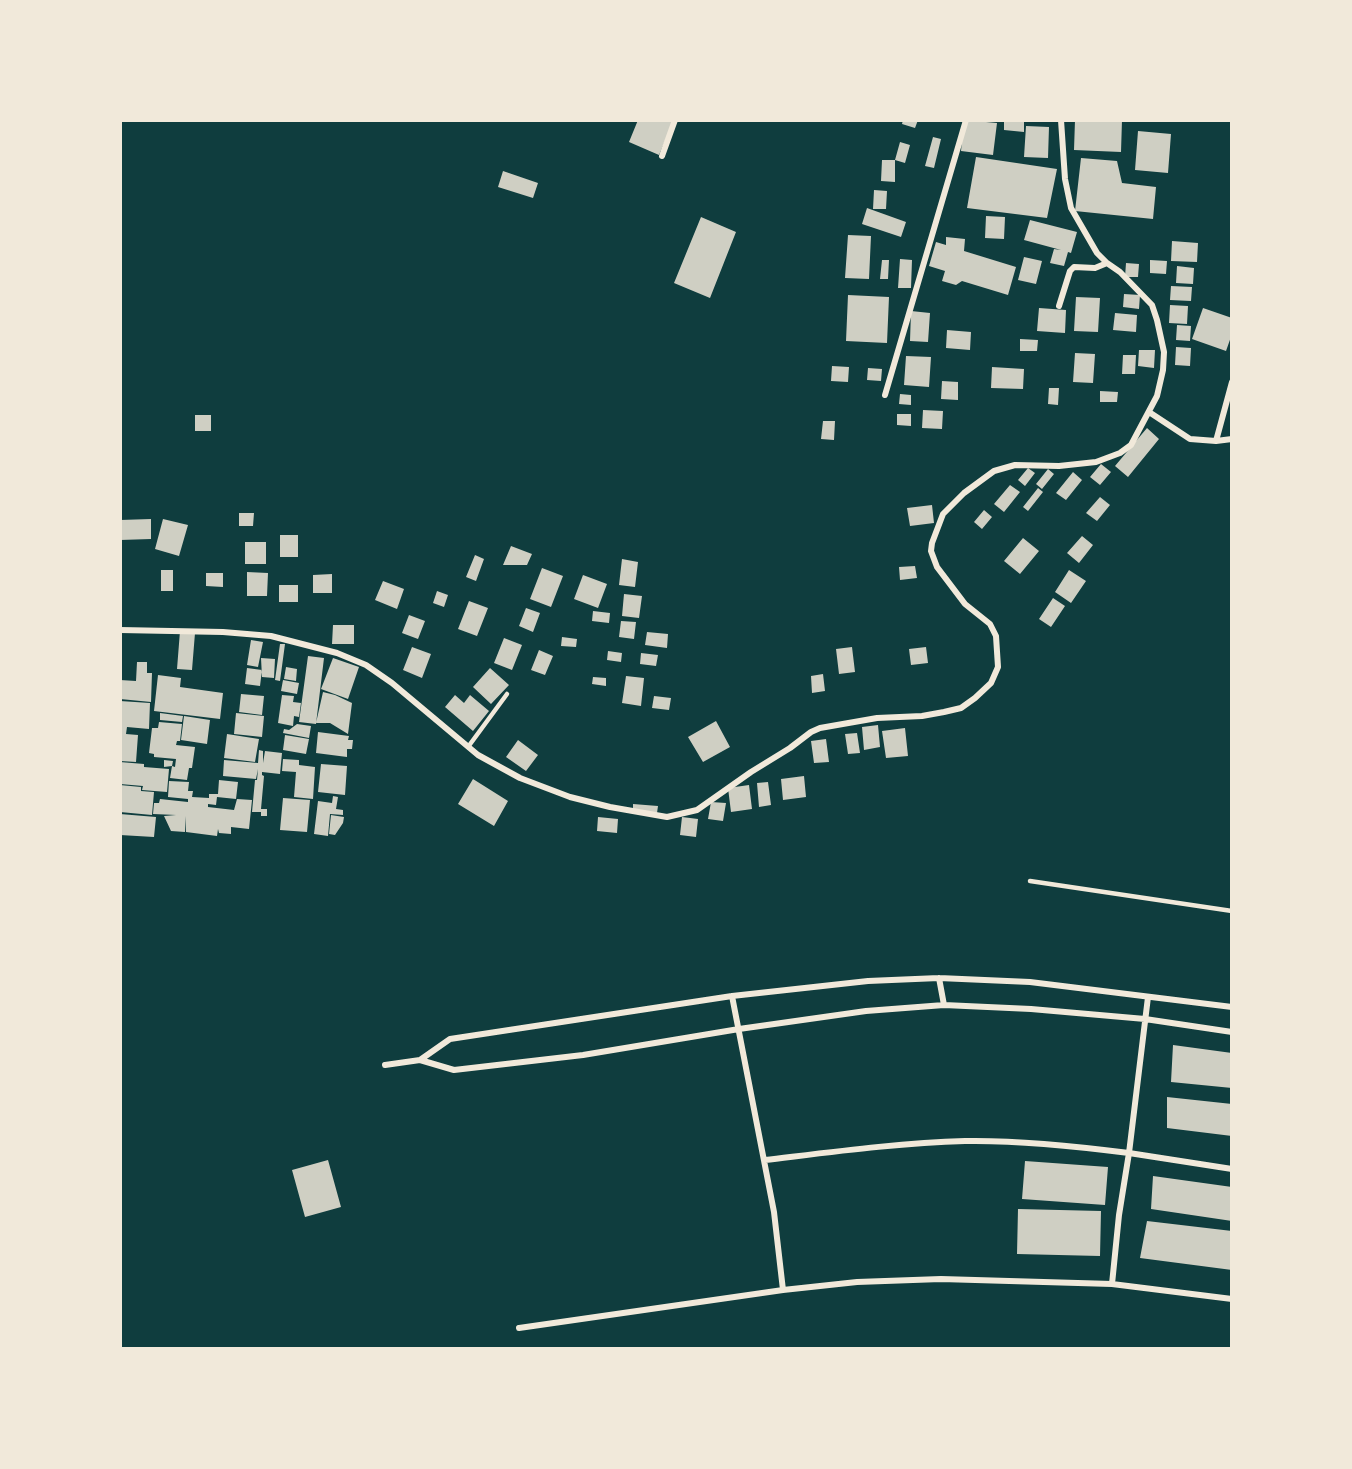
<!DOCTYPE html>
<style>
body{margin:0}
#map{position:relative;width:1352px;height:1469px;overflow:hidden;background:#0f3d3e;font-family:"PT Serif",serif}
canvas{display:block}
.frame{position:absolute;inset:0;border:122px solid #f1e9da;pointer-events:none}
</style>
<div id="map">
<canvas width="1352" height="1469"></canvas>
<div class="frame"></div>
</div>
<script>
const ctx = document.querySelector('canvas').getContext('2d');
ctx.lineJoin = 'round';
function fill(path, color) { ctx.fillStyle = color; ctx.fill(path, 'evenodd'); }
function stroke(path, color, width, dash) { ctx.strokeStyle = color; ctx.lineWidth = width; ctx.lineCap = dash ? 'butt' : 'round'; ctx.setLineDash(dash || []); ctx.stroke(path); }
const building = new Path2D(`
 M638,120H674L659,155L629,142Z
 M903,120H918L915,128L902,124Z
 M964,120L997,123L993,155L961,151Z
 M1004,120H1024V132L1004,130Z
 M1075,120H1122L1121,152L1074,150Z
 M1026,126L1049,127L1048,158L1024,157Z
 M1138,131L1171,134L1168,173L1135,170Z
 M933,137L941,139L934,168L925,166Z
 M900,142L910,145L905,163L895,160V182L881,181L882,160H895Z
 M976,157L1057,169L1047,218L967,208Z
 M1081,158L1117,161L1122,183L1156,187L1153,219L1075,211Z
 M503,171L538,183L533,198L498,187Z
 M874,190L887,191L886,209H873Z
 M867,208L906,222L901,237L862,224Z
 M986,216L1005,217L1004,239L985,238Z
 M701,217L736,232L710,298L674,283Z
 M1030,220L1077,232L1071,253L1068,252L1064,266L1050,263L1054,249L1061,250L1024,240Z
 M848,235L871,236L869,279L845,278Z
 M946,237L965,239L964,251L1016,267L1008,295L962,281L956,285L942,281L945,271L929,266L936,242L946,245Z
 M1172,241L1198,243L1197,262L1171,261Z
 M1024,257L1042,261L1036,284L1018,280Z
 M900,259L912,260L911,288H898Z
 M882,260H889L888,279H880Z
 M1150,260L1167,261L1166,274L1150,273Z
 M1126,263L1139,264L1138,277H1125Z
 M1177,266L1194,268L1193,284L1176,283Z
 M1171,286L1192,287L1191,301L1170,300Z
 M1124,294L1140,295L1139,309L1123,307Z
 M848,295L889,297L887,343L846,341Z
 M1076,297L1100,298L1098,332L1074,331Z
 M1170,305L1188,306L1187,324L1169,323Z
 M1039,308L1066,310L1065,333L1037,331Z
 M1203,308L1232,318V334L1226,351L1192,339Z
 M911,311L930,313L928,342L910,341Z
 M1115,313L1137,315L1136,332L1113,330Z
 M1177,325L1191,326L1190,341L1176,340Z
 M947,330L971,332L970,350L946,348Z
 M1020,339L1038,340L1037,351H1020Z
 M1176,347L1191,348L1190,366L1175,365Z
 M1139,350H1155L1154,368L1138,366Z
 M1075,353L1095,354L1093,383L1073,382Z
 M1123,355H1136L1135,374H1122Z
 M906,356L931,357L929,387L904,385Z
 M832,366L849,367L848,382L831,381Z
 M992,367L1024,369L1023,389L991,388Z
 M868,368L882,369L881,381L867,380Z
 M942,381L958,382V400L941,399Z
 M1049,388H1059L1058,405L1048,404Z
 M1100,391L1118,392L1117,402H1100Z
 M900,394L911,395V405L899,404Z
 M923,410L943,411L942,429L922,428Z
 M897,414H911V426L897,425Z
 M195,415H211V431H195Z
 M823,421H835L834,440L821,439Z
 M1147,428L1159,439L1128,477L1115,466Z
 M1101,464L1111,472L1100,485L1090,477Z
 M1028,468L1035,473L1025,486L1018,480Z
 M1048,469L1054,474L1042,489L1036,484Z
 M1073,472L1082,480L1066,500L1056,493Z
 M1010,485L1020,492L1004,512L994,504Z
 M1038,488L1043,492L1028,511L1023,507Z
 M1100,497L1110,505L1097,521L1086,513Z
 M932,505L934,523L910,526L907,508Z
 M984,510L992,517L982,529L974,522Z
 M239,513H254L253,526H239Z
 M151,519V539L120,540V520Z
 M163,519L188,525L179,556L155,549Z
 M280,535H298V557H280Z
 M1082,536L1093,545L1079,563L1067,553Z
 M1023,538L1039,551L1020,574L1004,561Z
 M245,542H266V564H245Z
 M511,546L532,554L527,565H503Z
 M475,555L484,559L476,581L466,577Z
 M622,559L638,562L635,587L619,585Z
 M915,566L917,578L900,580L899,567Z
 M542,568L563,576L551,607L530,599Z
 M161,570H173V591H161Z
 M1069,570L1086,581L1071,603L1055,592Z
 M247,572L268,573L267,596H247Z
 M206,573H223V587L206,586Z
 M332,574V593H313V575Z
 M583,575L607,584L598,608L574,599Z
 M383,581L404,589L397,609L375,600Z
 M279,585H298V602H279Z
 M437,591L448,595L444,607L433,603Z
 M624,594L642,596L639,618L622,616Z
 M1053,598L1065,606L1051,627L1039,619Z
 M469,601L488,608L477,636L458,629Z
 M526,608L540,613L533,632L519,626Z
 M593,611L610,613L609,623L592,621Z
 M409,615L425,621L418,639L402,633Z
 M621,621L636,622L634,639L619,637Z
 M333,625H354V644H332Z
 M180,631L195,633L192,670L177,669Z
 M647,632L668,634L667,648L645,645Z
 M562,637L577,639L576,647L561,646Z
 M504,638L522,645L512,670L494,663Z
 M251,640L263,642L258,667L247,665Z
 M280,644H285L280,681L275,680Z
 M412,647L431,654L422,678L403,670Z
 M852,647L855,672L839,674L836,649Z
 M926,647L928,663L911,665L909,649Z
 M539,650L553,656L545,675L531,670Z
 M608,651L622,653L621,662L607,660Z
 M641,653L658,655L656,666L640,664Z
 M308,656L324,658L316,724L299,722Z
 M261,658L275,659L274,678L262,677Z
 M333,658L359,667L348,699L321,689Z
 M137,662H147V673H152L151,702L120,699V680L136,681Z
 M286,667L297,669L296,681L284,679Z
 M247,668L262,670L260,686L245,684Z
 M490,668L509,685L491,704L473,687Z
 M823,674L825,691L812,693L811,676Z
 M158,675L181,678L180,687L223,693L220,719L154,711Z
 M626,676L644,678L641,706L622,703Z
 M593,677L606,678V686L592,684Z
 M283,680L299,683L297,694L281,691Z
 M323,692L335,695L352,703L348,734L330,723H316Z
 M241,694L264,696L262,715L239,712Z
 M282,695L294,696L293,702L301,703L299,717L294,716L293,726L278,723Z
 M455,695L464,703L470,695L489,711L473,731L445,707Z
 M654,696L671,698L669,710L652,708Z
 M120,701L150,703L149,729L127,727L126,734L138,735L136,762L120,761Z
 M160,713L183,716L182,722L160,720Z
 M236,713L264,716L262,737L234,734Z
 M184,716L210,720L207,744L181,740Z
 M716,721L730,747L703,762L688,737Z
 M159,722L182,724L180,741H177L176,745L195,747L192,768H189L187,780L170,778L172,766L164,767V760L173,761L172,766L175,767L176,759L154,757V754L149,753L152,728H158Z
 M297,724L311,726L309,738L283,733L284,729L289,730Z
 M878,725L880,747L864,750L862,727Z
 M905,728L908,756L886,758L882,731Z
 M318,732L349,736L348,740H353L352,749H347V757L316,753Z
 M857,733L860,753L848,754L845,734Z
 M227,734L259,739L255,762L224,758Z
 M285,735L309,739L306,754L283,750Z
 M826,739L829,762L814,763L811,741Z
 M518,740L538,755L526,771L506,757Z
 M259,750L263,751V763L265,751L282,753L280,774L262,772V775L264,776L261,809H267V816H261V812H252L255,780H257L258,769L256,779L223,776L224,760L258,763Z
 M283,759L299,760V765L315,767L313,799L294,797L296,772L282,771Z
 M120,762L144,764V767L169,769L167,792L142,790L143,786L120,784Z
 M321,764L347,766L345,795L318,792Z
 M804,776L806,797L783,800L781,779Z
 M473,779L508,801L494,826L458,804Z
 M219,780L238,782L236,799L217,797L216,805L208,804V807L234,810L237,799L252,800L249,829L231,827V834L219,833L218,829L217,836L186,832V816L185,832L171,831L164,816L176,815L153,814L154,803H159L160,799L188,802V799L168,797L169,781L189,782L188,791H193L192,797L209,798V794H218Z
 M768,782L771,805L759,807L757,783Z
 M120,785L141,787V791L154,792L152,815L120,812Z
 M749,785L752,809L731,812L728,788Z
 M333,796L338,797L336,809L343,810V815L330,814L328,836L314,834L318,801L332,803Z
 M283,798L310,800L307,832L280,830Z
 M711,802L726,803L723,821L708,819Z
 M633,804L658,806L657,813L633,810Z
 M120,814L156,817L154,837L120,835Z
 M331,815L344,817L343,823L335,835L329,834Z
 M598,817L618,819L617,833L597,831Z
 M682,817L698,819L696,837L680,835Z
 M1173,1045L1232,1053V1088L1171,1082Z
 M1167,1097L1232,1104V1136L1167,1128Z
 M328,1160L341,1207L305,1217L292,1170Z
 M1025,1161L1108,1167L1105,1205L1022,1199Z
 M1153,1176L1232,1187V1221L1151,1209Z
 M1018,1209L1101,1211L1100,1256L1017,1254Z
 M1147,1221L1232,1231V1270L1140,1258Z`);
const service = new Path2D(`
 M468,747L507,694
 M1030,881L1232,911`);
const minor = new Path2D(`
 M662,156L675,120
 M1059,306L1070,271L1074,267L1095,268L1107,263
 M885,395L966,120
 M1149,412L1190,439L1216,441L1232,382
 M1216,441L1232,439
 M120,630L223,632L271,636L337,653L366,665L392,683L478,755L520,778L570,797L610,807L667,817L697,810L751,772L790,748L811,732L820,728L877,718L922,716L944,712L961,708L975,698L991,683L998,667L996,636L990,624L965,604L937,567L931,551L932,543L943,514L964,493L994,471L1015,465L1059,466L1096,462L1120,453L1131,445L1157,396L1163,370L1164,352L1157,320L1152,305L1120,272L1107,263L1097,253L1071,208L1065,179L1061,120
 M939,978L944,1005
 M732,996L774,1212L783,1290
 M420,1060L454,1070L583,1055L739,1029L866,1011L944,1005L1031,1009L1145,1019L1232,1032
 M385,1065L420,1060L450,1039L732,996L868,981L939,978L1030,982L1232,1007
 M765,1160C832,1152 898,1143 965,1141C1020,1140 1075,1146 1129,1153L1148,997
 M1112,1284L1119,1215L1129,1153L1232,1169
 M519,1328L783,1290L857,1282L941,1279L1112,1284L1232,1299`);
fill(building, '#cfcfc3');
stroke(service, '#f1e9da', 4.5);
stroke(minor, '#f1e9da', 6);
</script>
